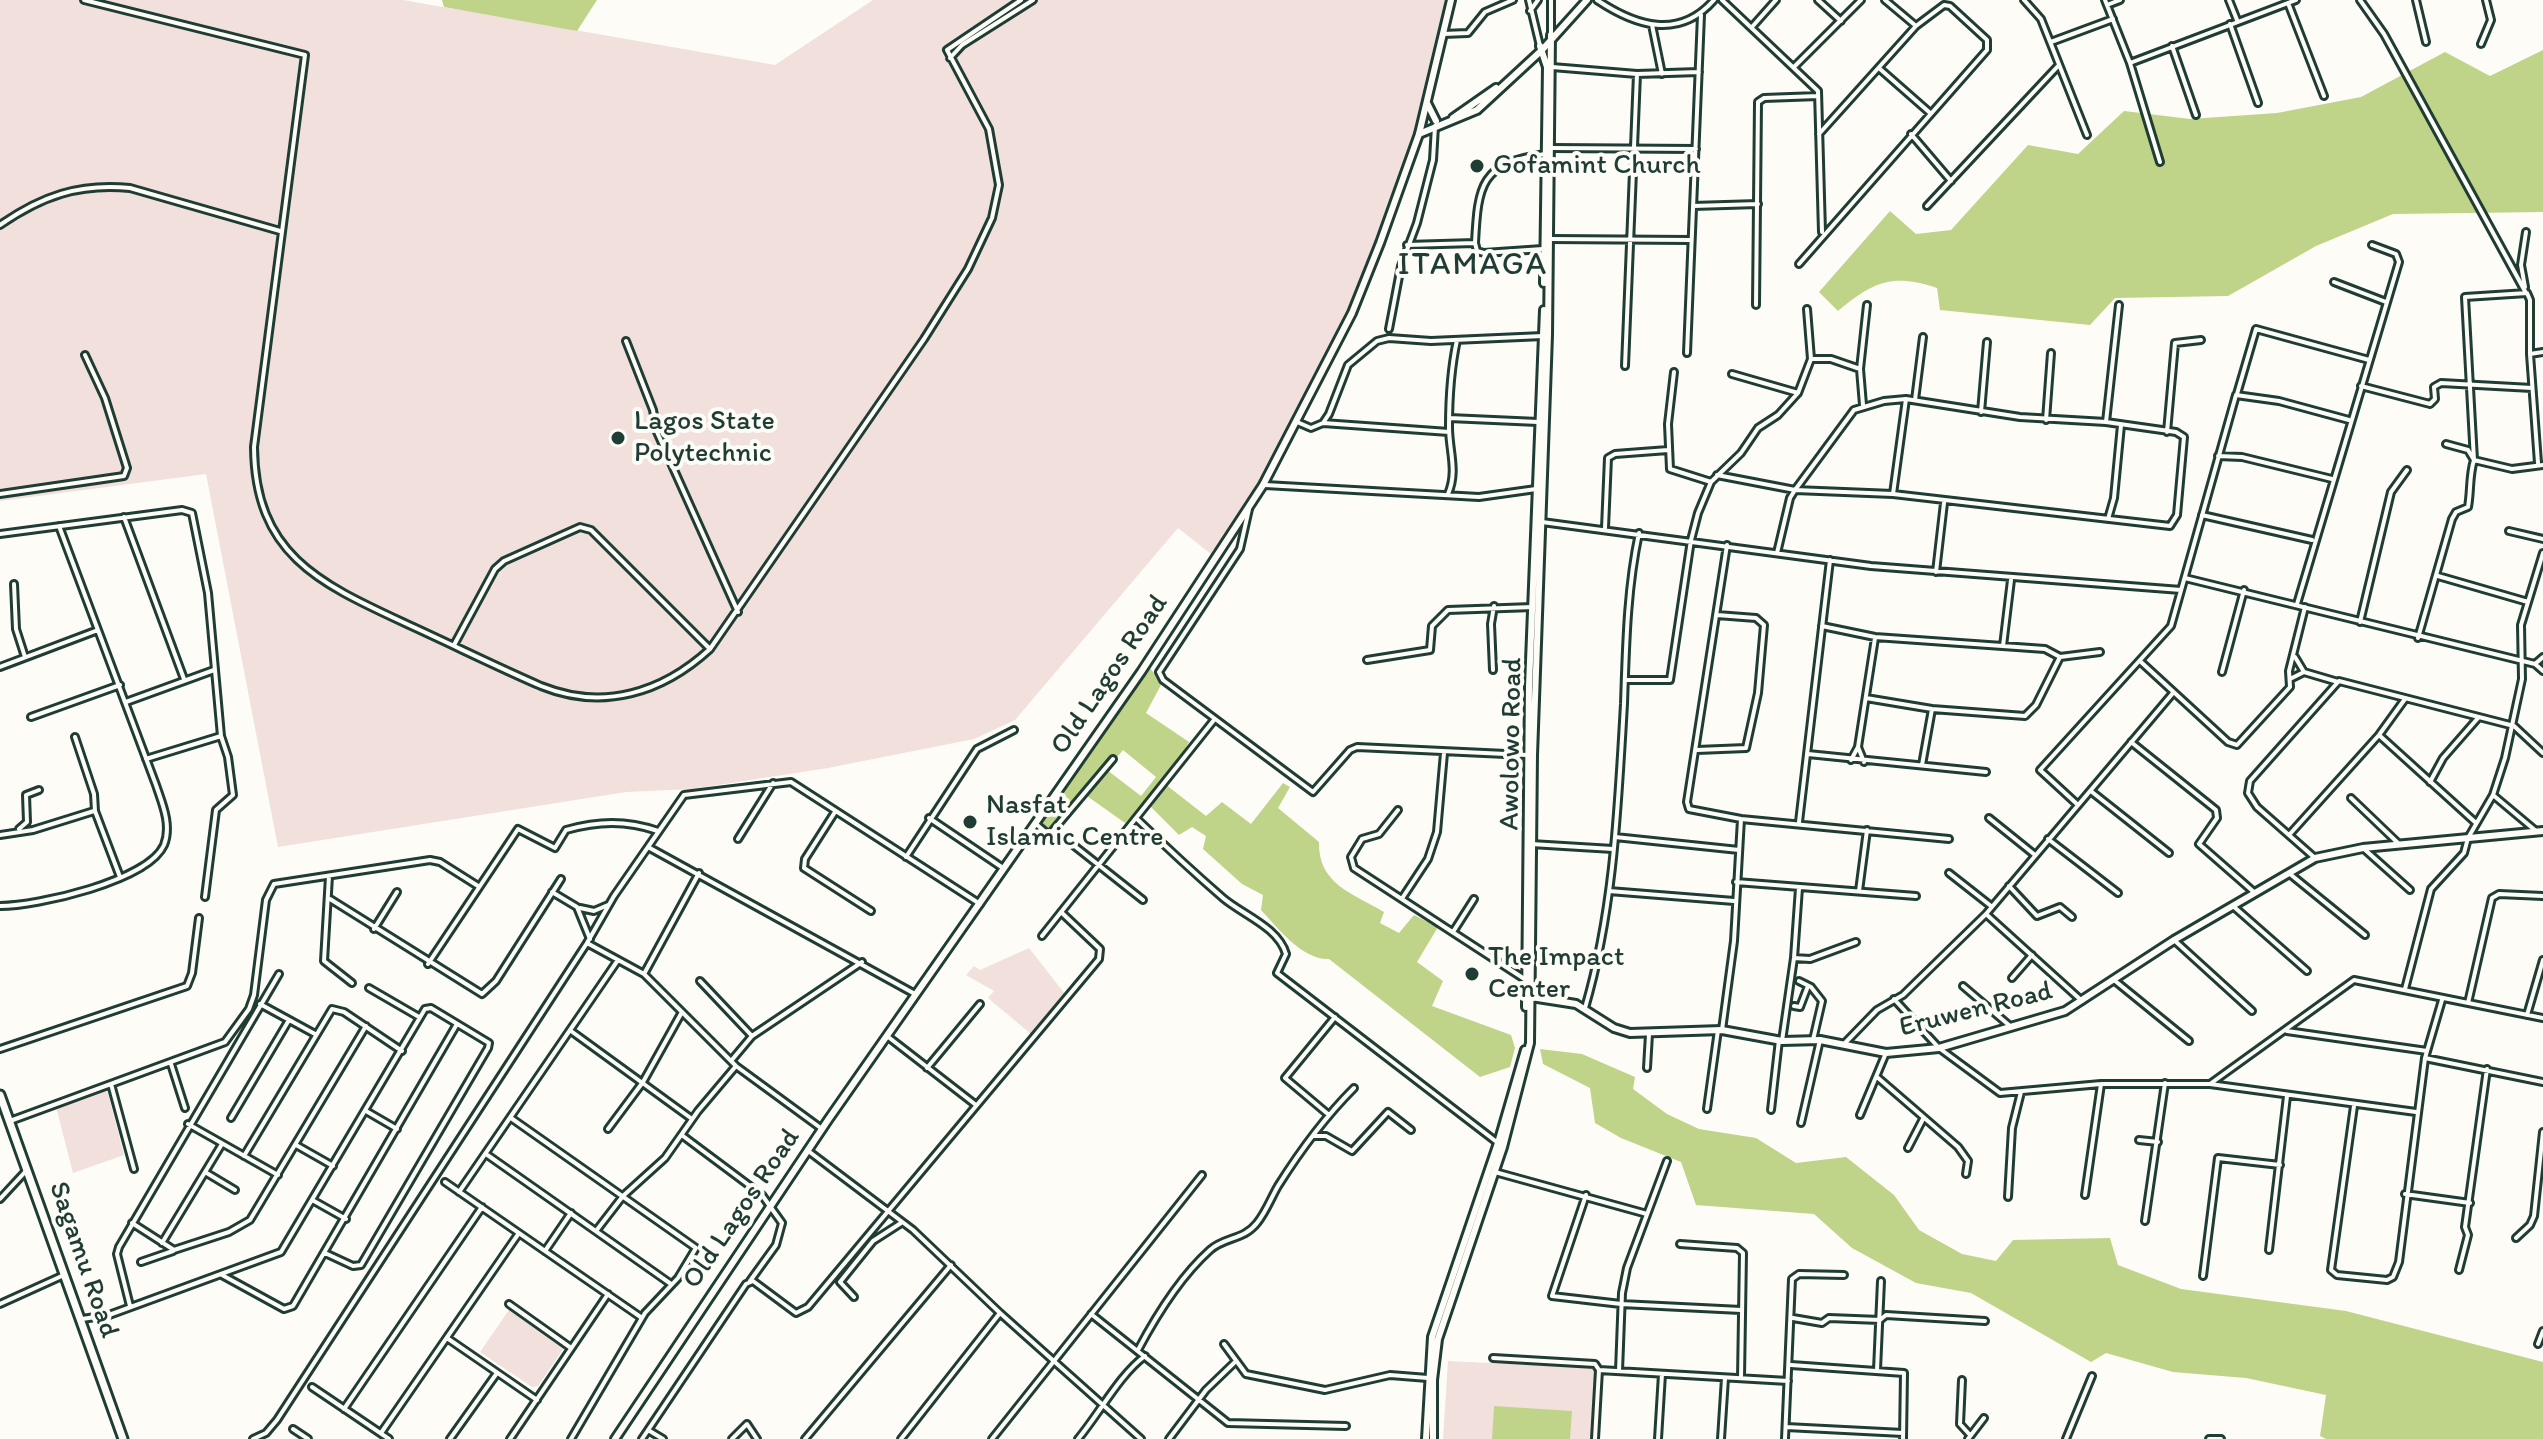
<!DOCTYPE html>
<style>
body{margin:0}
canvas{display:block;background:#fdfcf7}
</style>
<canvas width="2543" height="1439"></canvas>
<script>
const ctx = document.querySelector('canvas').getContext('2d');
ctx.lineJoin = 'round';
function fill(path, color) { ctx.fillStyle = color; ctx.fill(path, 'evenodd'); }
function stroke(path, color, width, dash) { ctx.strokeStyle = color; ctx.lineWidth = width; ctx.lineCap = dash ? 'butt' : 'round'; ctx.setLineDash(dash || []); ctx.stroke(path); }
function label(font, color, halo, rows, align = 'center') {
  ctx.font = font + ' Itim,sans-serif'; ctx.lineWidth = 8; ctx.setLineDash([]); ctx.textBaseline = 'middle'; ctx.strokeStyle = halo; ctx.fillStyle = color; for (const [text, x, y, turn = 0] of rows) {
    ctx.save(); ctx.translate(x, y); ctx.rotate((+turn || 0) * Math.PI / 180); ctx.textAlign = isNaN(turn) ? turn : align; if (halo) ctx.strokeText(text, 0, 0); ctx.fillText(text, 0, 0); ctx.restore();
  }
}
const built = new Path2D(`
 M0,0H403L775,65L873,0H1445L1413,134L1386,224L1330,349L1256,491L1211,554L1178,528L1015,720L974,739L828,768L692,789L626,792L278,847L206,474L0,501Z
 M1029,948L1065,994L1031,1034L988,998L994,991L966,975L974,966L980,970Z
 M107,1090L124,1155L73,1173L56,1107Z
 M509,1310L564,1348L538,1386L532,1387L480,1352Z
 M1448,1361L1595,1368L1591,1439H1443Z`);
const green = new Path2D(`
 M442,0H597L577,31L444,7Z
 M2543,50V212L2393,214L2316,246L2228,296L2115,298L2090,325L1940,310L1937,288C1892,273 1873,282 1838,311L1819,292L1890,211L1916,234L1951,230L2028,145L2078,154L2124,111L2190,119L2277,113L2361,97L2445,52L2490,76Z
 M1150,668L1162,683L1146,713L1189,742L1165,784L1206,816L1222,802L1251,824L1283,783L1290,787L1278,808L1319,842C1318,884 1352,893 1384,912L1380,923L1399,933L1414,915L1438,927L1417,962L1443,981L1432,1006L1511,1035L1515,1048L1510,1067L1480,1077L1329,959C1302,960 1278,928 1261,910L1263,895L1242,884L1203,849L1206,836L1192,827L1179,835L1146,802L1125,823L1080,791L1048,831H1034ZM1123,750L1156,777L1141,796L1107,770Z
 M1540,1049L1582,1054L1635,1077L1633,1089L1667,1114L1699,1129L1756,1138L1796,1163L1846,1157L1894,1195L1919,1230L1962,1254L1996,1261L2013,1240L2110,1238L2118,1265L2181,1289L2346,1311L2543,1362V1439H2326L2320,1436L2326,1395L2246,1378L2173,1372L2106,1353L2091,1362L1971,1293L1916,1283L1852,1248L1814,1214L1696,1205L1681,1162L1621,1138L1595,1123L1590,1088L1543,1064Z
 M1494,1406L1572,1411L1570,1439H1492Z`);
const street = new Path2D(`
 M84,0L305,55L254,447C255,556 321,584 409,625C453,645 497,667 541,686C603,711 662,693 710,649L924,339L968,269L992,218L999,185L989,129L947,50L1021,0
 M1529,0L1540,46
 M1597,0C1636,26 1679,40 1714,0
 M1722,0L1818,91L1822,232
 M1818,0L1841,21
 M1885,0L1916,26
 M2024,0L2041,19L2087,135
 M2105,0L2130,63L2160,162
 M2229,0L2237,20
 M2360,0L2384,34L2526,293
 M2416,0L2426,42
 M2288,3L2324,96
 M2107,5L2120,0
 M1530,11L1538,0
 M2230,24L2258,103
 M1652,25L1662,74
 M1752,27L1776,0
 M1443,34L1468,33L1485,12L1513,0
 M1551,35V0
 M2051,42L2113,19
 M2481,44L2491,20L2486,0
 M2172,46L2196,115
 M950,58L962,45L1033,0
 M2130,63L2296,0
 M1552,67L1637,74L1699,72
 M1794,67L1861,0
 M1880,69L1929,112
 M1911,134L1951,181
 M1551,148L1696,149
 M1693,206L1758,204
 M1927,206L2059,65
 M0,225C42,196 79,183 130,188L280,231
 M1549,239L1690,240
 M1407,245L1475,243
 M1543,249L1484,253L1477,251L1475,243C1478,184 1481,163 1545,154
 M1799,264L1987,50V40L1950,6L1944,5L1916,26L1819,134
 M2334,282L2386,302
 M2525,287L2521,265L2526,232
 M1756,305L1758,102L1764,98L1818,96
 M1389,329L1401,266L1417,223L1433,160L1435,126
 M626,341L653,410L657,432L738,612
 M1687,353L1701,15
 M2530,354L2538,463
 M1811,359H1831L1860,369L1863,405
 M1625,366L1637,74
 M1860,369L1867,305
 M1674,372L1668,424L1670,469L1711,482
 M1732,374L1798,393
 M2361,386L2430,404L2435,399L2434,387L2441,383L2532,388
 M2237,394L2256,329L2369,360
 M1915,400L1923,337
 M1981,412L1987,342
 M1449,418L1538,422
 M2046,420L2051,353
 M1297,422L1311,428L1323,423L1329,414L1348,365L1377,341L1389,338L1431,341L1543,336
 M2106,422L2119,305
 M1323,423L1449,432
 M2167,432L2175,343L2201,340
 M2446,444L2468,450L2474,460L2512,469L2543,465
 M2218,456L2242,457L2332,479
 M1717,475L1795,490L1893,494L2170,526L2177,515L2184,437L2176,432L2106,422L2020,417L1906,399L1884,401L1854,410L1795,490L1790,498L1777,553
 M1265,485L1479,497L1536,489
 M0,494L124,476L127,468L105,398L85,355
 M1448,494C1458,471 1449,451 1449,427C1449,397 1451,368 1457,340
 M1893,494L1906,399
 M1249,509L1240,549L1159,672L1163,680L1313,792L1350,750L1357,747L1527,755
 M2202,515L2312,540
 M124,517L184,679
 M2108,519L2114,498L2121,425
 M1542,522L1871,566L2181,590
 M1605,528L1608,458L1615,454L1668,450
 M2509,531L2543,539
 M0,534L182,510L192,513L208,593L221,736L228,757L233,795L216,810L205,897
 M1727,545L1687,802L1689,809L1741,819L1949,839
 M1936,572L1944,503
 M2438,576L2528,602
 M2185,578L2535,664L2543,671
 M14,584L16,629L25,657
 M2297,604L2399,262L2396,254L2372,245
 M2360,622L2391,492L2407,470
 M1822,626L1875,637L2045,649L2060,657
 M2418,638L2452,519L2456,512L2468,507C2471,491 2469,476 2474,460L2465,297L2527,293L2530,300V354L2543,352
 M454,645L495,569L504,561L580,527L591,530L710,649
 M2003,646L2011,580
 M2295,657L2304,672
 M1367,660L1430,650L1432,626L1448,610L1533,607
 M2141,662L2228,742L2237,745L2290,687L2289,671L2305,607
 M2535,664L2543,657
 M0,667L98,630
 M1493,670L1491,624L1494,606
 M2222,672L2244,590
 M2290,679L2304,672L2338,682L2250,781L2248,793L2257,807L2315,858
 M1625,680H1670L1691,540L1698,513L1711,482L1741,453L1758,428L1778,415L1798,393L1811,359L1807,309
 M2339,681L2514,726L2543,753
 M1866,698L1932,709
 M126,702L214,670
 M31,717L120,685
 M2379,735L2476,823
 M75,737L94,794L95,811L120,877
 M2131,742L2216,810L2217,818L2199,844L2255,893
 M1858,747L1864,762
 M1697,750L1746,748L1758,693L1764,625L1756,618L1717,615
 M1808,754L1986,772
 M146,759L221,736
 M1851,760L1858,747L1875,638
 M1922,765L1932,709L2025,716L2036,705L2060,657L2100,652
 M2430,782L2443,758L2478,718
 M2092,792L2169,853
 M2493,795L2536,831
 M2351,798L2399,844
 M2078,805L2040,770L2171,626L2236,395L2279,401L2349,420
 M1398,810L1379,834L1362,839L1351,857L1354,868L1526,980
 M835,812L805,859L804,868L871,911
 M929,818L1003,868
 M1136,818C1164,845 1193,872 1223,898C1243,915 1278,927 1286,954L1277,973L1498,1143
 M1989,818L2035,855
 M1799,822L1830,560
 M1036,824L1049,835L1072,844L1143,900
 M19,829L27,822L26,795L39,790
 M0,835L33,830L94,811
 M1049,835L1113,759
 M2289,835L2379,735L2405,699
 M1615,837L1739,850
 M738,839L773,783
 M2048,839L2118,893
 M1531,844L1613,849
 M648,847L915,994
 M2363,848L2410,890
 M906,857L977,749L1014,730
 M1949,873L1991,906
 M2290,874L2365,935
 M329,876L324,961L352,983
 M1736,882L1916,896
 M2009,886L2037,916L2060,907L2072,917
 M1609,891L1734,901
 M1859,891L1867,830
 M552,892L577,907L590,939
 M1403,897L1428,859L1437,832L1444,753
 M330,899L482,994L496,981L561,879
 M0,906C37,906 148,881 164,845C172,825 162,803 156,785L59,526
 M2233,906L2307,971
 M580,908L594,911L608,905
 M1986,914L2082,1001
 M374,929L397,892
 M1453,932L1474,899
 M1042,936L1214,720
 M2174,940L2252,1011
 M587,943L644,974L736,1066L822,1129
 M1794,958L1810,959L1856,942
 M428,964L518,829L555,848L566,830C598,821 626,820 658,831
 M644,974L699,873
 M2012,978L2032,955
 M2114,980L2189,1041
 M700,981L752,1036
 M1799,981L1811,987L1822,1001L1813,1040
 M1963,986L2010,1026
 M369,988L419,1017
 M2405,989L2431,889L2464,853L2468,838L2493,795L2505,758L2522,679L2521,625L2543,553
 M1894,999L1939,1048L2000,1093L2101,1084H2210L2416,1112
 M2468,1003L2492,898L2499,894L2543,896
 M260,1004L315,1034
 M1794,1006L1800,1007L1808,986
 M1585,1008C1614,909 1618,806 1624,704C1626,646 1627,589 1639,533
 M2527,1015L2543,960
 M1722,1030L1734,941L1741,819
 M571,1031L692,1119
 M2287,1031L2427,1051
 M887,1036L976,1105
 M1782,1041L1794,958L1799,888
 M1844,1044L1877,1010L1903,995L1986,914L2173,693
 M0,1049L187,986L192,973L199,918
 M2425,1058L2543,1082
 M731,1061L752,1036L862,962
 M171,1064L185,1108
 M927,1068L980,1004
 M1647,1068L1649,1034
 M1877,1077L1958,1147L1968,1161L1966,1174
 M111,1084L134,1169
 M2210,1084L2354,980L2543,1018
 M2354,1106L2331,1270L2337,1275L2387,1280L2393,1277L2399,1262L2425,1058L2442,1000
 M1707,1109L1718,1030
 M1771,1110L1779,1040
 M366,1111L397,1129
 M1329,1115L1285,1078L1335,1017
 M1860,1115L1886,1053
 M231,1118L289,1020
 M511,1118L696,1248L678,1278L645,1313L571,1439
 M10,1121L225,1042L249,1009L254,995L266,900L274,884L430,860L440,862L478,886
 M1801,1123L1820,1040
 M188,1124L278,1175
 M608,1129L643,1082L682,1012
 M683,1136L762,1195L782,1223L776,1245L750,1281
 M1313,1136H1326L1352,1151L1388,1112L1411,1130
 M2139,1140L2158,1142
 M296,1145L333,1166
 M1908,1148L1923,1119
 M807,1150L913,1230L1000,1313L1141,1439
 M486,1154L671,1284
 M244,1156L332,1009L344,1012L402,1051
 M205,1172L235,1190
 M1495,1172L1647,1214
 M445,1182L642,1318
 M459,1192L618,960
 M2405,1194L2470,1203
 M1586,1195L1552,1296L1621,1304L1741,1310
 M2085,1195L2101,1084
 M2008,1197L2012,1128L2021,1092
 M0,1199L26,1171
 M314,1201L346,1219
 M2145,1221L2165,1083
 M132,1223L174,1250L229,1232L250,1220L366,1026
 M596,1231L623,1196L665,1158L698,1111L736,1066
 M2516,1238L2530,1225L2534,1216L2543,1132
 M162,1243L222,1144
 M1680,1244L1737,1248L1743,1253L1741,1378
 M2269,1250L2287,1096
 M545,1251L571,1213
 M141,1262L173,1251
 M2459,1270L2468,1235L2465,1227L2487,1069
 M222,1275L284,1309L293,1306L457,1024
 M2203,1276L2218,1158L2280,1165
 M854,1297L840,1282L873,1241L901,1223
 M0,1304L64,1275
 M509,1304L571,1348
 M130,1306L117,1254L119,1247L279,974
 M1091,1314L1228,1423L1346,1426
 M1793,1318L1822,1323L1829,1318L1880,1320L1886,1315L1985,1321
 M82,1319L109,1315L281,1252L425,1009L431,1008L489,1043L488,1048L361,1265L353,1266L325,1253
 M447,1338L537,1400
 M1224,1344L1246,1374L1325,1390L1390,1375L1428,1378
 M2538,1344L2543,1331
 M1138,1350C1156,1316 1181,1276 1210,1250C1224,1237 1244,1240 1257,1223C1266,1212 1271,1198 1278,1186C1300,1151 1325,1117 1354,1088
 M1493,1358L1595,1364L1599,1370
 M1791,1365L1904,1373L1903,1439
 M1599,1370L1788,1381
 M1877,1370L1881,1281
 M1619,1371L1622,1293L1627,1268L1667,1161
 M1962,1380L1960,1424L1970,1435
 M312,1387L389,1439
 M344,1409L482,1207
 M1786,1427L1903,1433
 M293,1429L308,1439
 M648,1430L663,1439
 M381,1433L519,1233
 M253,1439L266,1433L277,1420L587,943L614,896L684,795L791,782L980,904
 M450,1439L497,1373
 M510,1439L608,1294
 M642,1439L746,1284L753,1281L796,1313L808,1307L1099,959L1100,949L1061,912
 M732,1439L747,1424L757,1439
 M805,1439L951,1265
 M901,1439L1000,1313
 M992,1439L1202,1175
 M1078,1439C1099,1414 1120,1374 1145,1356
 M1169,1439L1206,1390L1235,1362
 M1595,1439L1599,1370
 M1658,1439L1662,1374
 M1721,1439L1725,1378
 M1785,1439L1792,1279L1799,1274L1844,1275
 M1968,1439L1984,1418
 M2066,1439L2092,1376
 M2209,1439H2221`);
const secondary = new Path2D(`
 M1540,46L1547,67L1544,283
 M1453,118L1496,88
 M1419,134L1477,110L1542,50L1587,0
 M1531,997L1576,1004L1614,1028L1630,1033L1722,1030L1782,1041L1820,1040L1886,1053L1939,1048L2065,1011L2174,940L2315,858L2363,848L2543,831
 M1526,1007L1529,686L1544,310
 M1426,1439L1432,1337L1498,1143L1525,1050
 M1433,1439V1380L1438,1339L1503,1147L1530,1043L1533,755L1548,335L1551,35`);
const primary = new Path2D(`
 M1427,103L1436,121
 M615,1439L828,1120L1141,672L1263,485L1352,313L1380,243L1419,134L1451,0`);
const highway = new Path2D(`
 M0,1095L123,1439`);
const markers = [
 [1477,166,8,"#1f3d34"],
 [618,438,8,"#1f3d34"],
 [970,822,8,"#1f3d34"],
 [1472,974,8,"#1f3d34"]
];
const poiNames = [
 ["Gofamint Church",1493,166],
 ["Lagos State",634,422],
 ["Polytechnic",634,454],
 ["Nasfat",986,806],
 ["Islamic Centre",986,838],
 ["The Impact",1488,958],
 ["Center",1488,990]
];
const streetNames = [
 ["Old Lagos Road",1110,675,-56],
 ["Awolowo Road",1512,744,-89],
 ["Eruwen Road",1976,1010,-14],
 ["Old Lagos Road",742,1209,-56],
 ["Sagamu Road",83,1260,71]
];
const quarterNames = [
 ["ITAMAGA",1473,266]
];
fill(built, '#f2e0dc');
fill(green, '#bfd489');
stroke(street, '#1f3d34', 10);
stroke(secondary, '#1f3d34', 12);
stroke(primary, '#1f3d34', 12);
stroke(highway, '#1f3d34', 13);
stroke(street, '#fdfcf7', 4);
stroke(secondary, '#fdfcf7', 6);
stroke(primary, '#fdfcf7', 6);
stroke(highway, '#fdfcf7', 7);
for (const [x, y, r, color] of markers) { const dot = new Path2D(); dot.arc(x, y, r, 0, 2 * Math.PI); ctx.fillStyle = color; ctx.fill(dot); stroke(dot, '#fdfcf7', 3); }
label('28px', '#1f3d34', '#fdfcf7', poiNames, 'left');
label('28px', '#1f3d34', '#fdfcf7', streetNames);
ctx.letterSpacing = '2px';
label('32px', '#1f3d34', '#fdfcf7', quarterNames);
ctx.letterSpacing = '0px';
</script>
